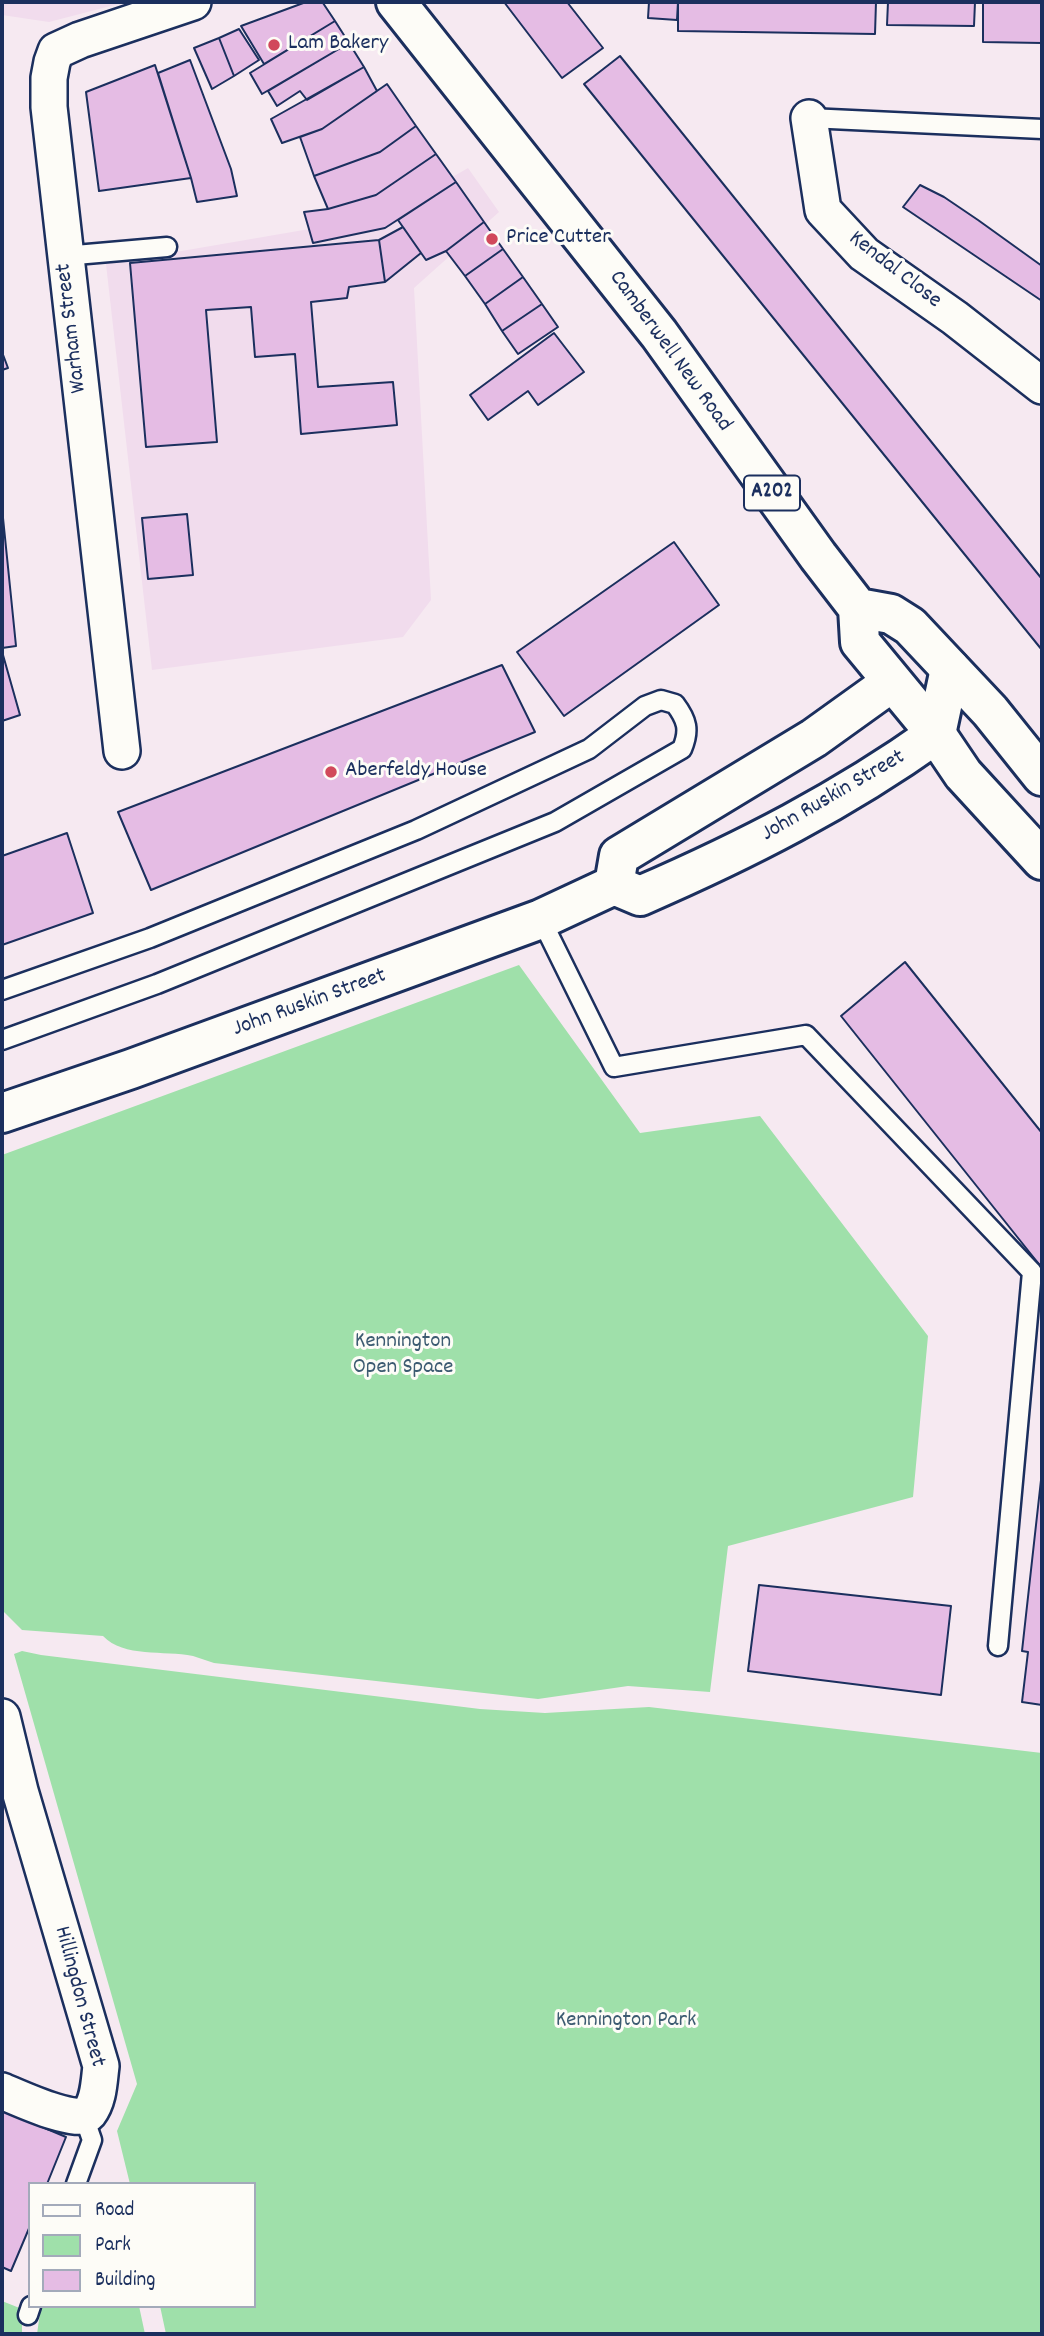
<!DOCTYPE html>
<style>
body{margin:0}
#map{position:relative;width:1044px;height:2336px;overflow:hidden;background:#f6e9f1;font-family:Dekko,sans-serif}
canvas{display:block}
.frame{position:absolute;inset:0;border:4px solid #1b2f5e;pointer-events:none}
.legend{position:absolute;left:28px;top:2182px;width:228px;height:126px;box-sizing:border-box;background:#fdfcf7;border:2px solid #a3aaba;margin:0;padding:9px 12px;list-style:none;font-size:21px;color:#1b2f5e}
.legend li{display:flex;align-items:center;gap:14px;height:35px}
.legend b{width:35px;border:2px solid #a3aaba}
</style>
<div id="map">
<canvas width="1044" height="2336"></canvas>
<div class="frame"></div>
<ul class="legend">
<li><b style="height:9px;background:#fdfcf7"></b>Road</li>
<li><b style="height:19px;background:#9fe0aa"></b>Park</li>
<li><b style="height:19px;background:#e5bce4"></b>Building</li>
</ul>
</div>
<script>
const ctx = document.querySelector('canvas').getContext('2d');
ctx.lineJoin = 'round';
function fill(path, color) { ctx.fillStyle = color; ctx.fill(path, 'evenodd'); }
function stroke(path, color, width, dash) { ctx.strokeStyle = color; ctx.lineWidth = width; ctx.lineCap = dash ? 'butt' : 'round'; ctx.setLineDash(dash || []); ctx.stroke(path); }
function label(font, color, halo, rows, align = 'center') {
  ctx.font = font + ' Dekko,sans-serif'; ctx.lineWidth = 6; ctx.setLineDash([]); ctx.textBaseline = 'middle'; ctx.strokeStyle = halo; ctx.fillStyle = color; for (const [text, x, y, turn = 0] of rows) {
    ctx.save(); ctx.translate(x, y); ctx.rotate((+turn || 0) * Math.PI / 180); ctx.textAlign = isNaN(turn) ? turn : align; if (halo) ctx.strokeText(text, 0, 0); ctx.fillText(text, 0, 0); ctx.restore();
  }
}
const built = new Path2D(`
 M2,2H126L49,22L2,15Z
 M468,168L499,212L414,288L431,600L403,637L152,670L106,264L385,216Z`);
const green = new Path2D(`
 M519,965L640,1133L760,1116L928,1336L913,1497L728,1546L710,1692L628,1686L538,1699L214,1663C207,1661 200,1658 193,1656C164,1650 124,1658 103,1636L22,1630L2,1610V1155Z
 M22,1651L41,1655L480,1709L545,1713L649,1707L1042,1753V2334H166L160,2306H254V2184H130L117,2131L137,2084L14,1654Z
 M2,2301L22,2309V2334H2Z
 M41,2306H139L145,2334H37Z`);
const building = new Path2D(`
 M306,2L323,3L335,21L264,64L241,26Z
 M504,2H567L603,48L562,78Z
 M649,2H678L677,20L648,18Z
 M678,2H876L875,34L678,31Z
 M888,2H975L974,26L887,25Z
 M983,2H1042V43L983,42Z
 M335,21L349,43L262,94L250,73Z
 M239,29L259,60L234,76L219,38Z
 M219,38L234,76L212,89L194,48Z
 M349,43L364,67L307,100L300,91L277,106L268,91Z
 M620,56L1042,579V650L584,84Z
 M190,60L231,169L237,196L197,202L191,178L158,73Z
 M155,65L191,178L99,191L86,92Z
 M364,67L377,91L322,129L282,143L271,119Z
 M387,84L416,126L380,152L314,176L300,137L322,129Z
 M416,126L436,154L376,195L328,209L314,176L380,152Z
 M436,154L456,182L385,228L313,243L304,212L328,209L376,195Z
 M456,182L484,222L446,251L426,260L398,220Z
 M920,185L944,197L978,220L1042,266V301L903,207Z
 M484,222L503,249L465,276L446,251Z
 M403,227L421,253L385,282L379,240Z
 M379,240L385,282L349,287L347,298L311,302L318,387L393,382L397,425L301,434L295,354L255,357L251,307L206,310L217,442L146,447L130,263Z
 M503,249L523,277L485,304L465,276Z
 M523,277L542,304L502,331L485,304Z
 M542,304L558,327L518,354L502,331Z
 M554,333L584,372L538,405L528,391L488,420L470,395Z
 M2,352L8,368L2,370Z
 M2,508L16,646L2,648Z
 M187,514L193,575L148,579L142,518Z
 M674,542L719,605L564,716L517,652Z
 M3,655L20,715L2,721V656Z
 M502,665L535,732L151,890L118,812Z
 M67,833L93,913L2,945V856Z
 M905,962L1042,1133V1268L841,1016Z
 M1042,1471V1705L1022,1702L1028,1652L1022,1651Z
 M759,1585L951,1606L941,1695L748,1671Z
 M2,2110L66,2137L47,2184H30V2226L11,2271L2,2267Z`);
const service = new Path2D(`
 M809,118L1042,129
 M64,256L167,247
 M541,919L614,1067L806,1035L1032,1272L998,1646
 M2,990L150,938L416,830L589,749L645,706L661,700L675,704C687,720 690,730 682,749L555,822L157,984L2,1040
 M76,2184L92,2140L84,2117
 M28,2315L31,2306`);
const minor = new Path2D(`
 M809,118L823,210L864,254L955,318L1042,386
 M122,751L49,107V78L52,62L56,51L80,40L193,2
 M2,1717L20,1791L101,2066C99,2081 99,2100 89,2113C78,2126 17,2097 2,2091`);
const tertiary = new Path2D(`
 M614,885L619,856L814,738L892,682
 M2,1113L131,1069L541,919L614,885L640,896C746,850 842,801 936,734L950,669`);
const trunk = new Path2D(`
 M396,2L659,334L818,556L858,608L860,642L936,734L963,774L1042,860
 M858,608L891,614L910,626L990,711L1042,776`);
const markers = [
 [274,45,7,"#d1495b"],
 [492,239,7,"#d1495b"],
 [331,772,7,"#d1495b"]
];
const shields = [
 [772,493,56]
];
const shieldNames = [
 ["A202",772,493]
];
const poiNames = [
 ["Lam Bakery",288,45],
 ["Price Cutter",506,239],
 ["Aberfeldy House",345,772]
];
const streetNames = [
 ["Kendal Close",894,271,38],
 ["Warham Street",73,328,-97],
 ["Camberwell New Road",669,352,54],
 ["John Ruskin Street",834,797,-30],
 ["John Ruskin Street",310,1004,-20],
 ["Hillingdon Street",78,1997,75]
];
const parkNames = [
 ["Kennington",403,1343],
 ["Open Space",403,1369],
 ["Kennington Park",626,2022]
];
fill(built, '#f1dced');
fill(green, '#9fe0aa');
fill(building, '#e5bce4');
stroke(building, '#1b2f5e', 2);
stroke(service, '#1b2f5e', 23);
stroke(minor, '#1b2f5e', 40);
stroke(tertiary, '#1b2f5e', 44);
stroke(trunk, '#1b2f5e', 44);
stroke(service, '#fdfcf7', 18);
stroke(minor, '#fdfcf7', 35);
stroke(tertiary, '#fdfcf7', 38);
stroke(trunk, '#fdfcf7', 38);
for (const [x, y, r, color] of markers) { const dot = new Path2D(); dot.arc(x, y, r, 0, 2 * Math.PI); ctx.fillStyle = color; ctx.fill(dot); stroke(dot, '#fdfcf7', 2.5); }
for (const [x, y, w] of shields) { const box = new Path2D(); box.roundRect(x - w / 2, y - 17.5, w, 35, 5); ctx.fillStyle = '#fdfcf7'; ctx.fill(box); stroke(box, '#1b2f5e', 2); }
label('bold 21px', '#1b2f5e', null, shieldNames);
label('23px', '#1b2f5e', '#fdfcf7', poiNames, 'left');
label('23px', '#1b2f5e', '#fdfcf7', streetNames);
label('23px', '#3c5b71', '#fdfcf7', parkNames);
</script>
